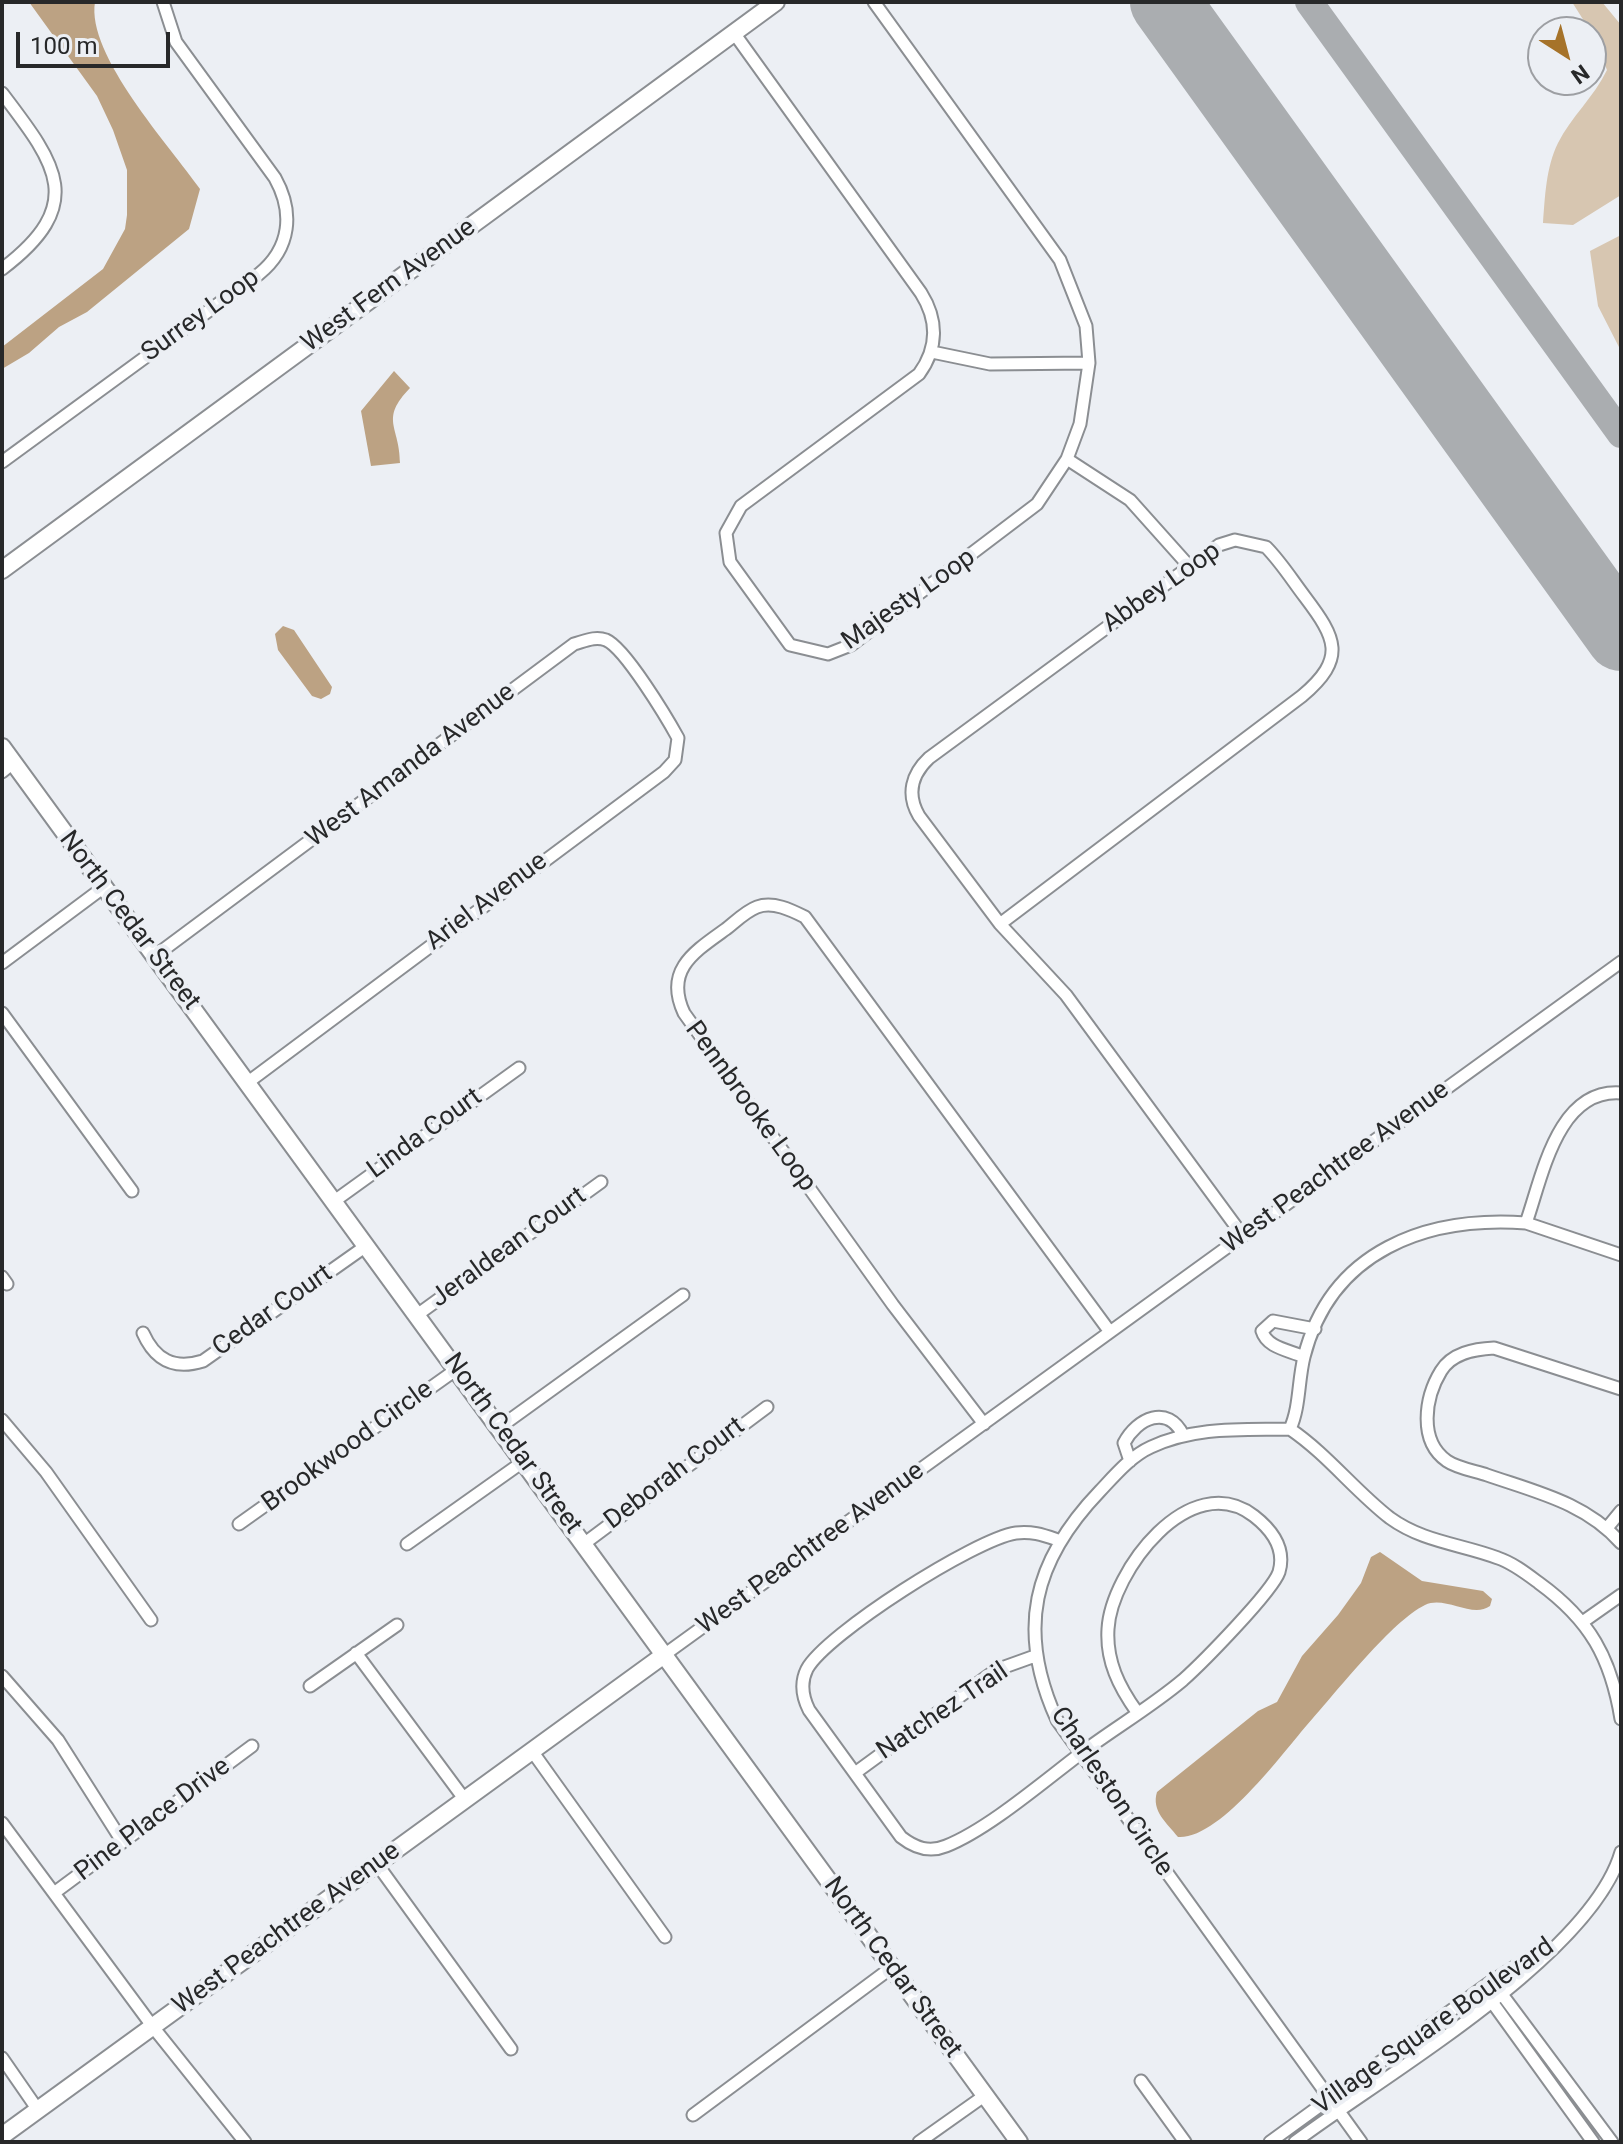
<!DOCTYPE html>
<style>
body{margin:0}
#map{position:relative;width:1623px;height:2144px;overflow:hidden;background:#eceff4;font-family:Roboto,sans-serif}
canvas{display:block}
.frame{position:absolute;inset:0;border:4px solid #272829;pointer-events:none}
.north{position:absolute;left:1527px;top:16px;width:80px;height:80px;box-sizing:border-box;background:#eceff4;border:2px solid #9d9fa3;border-radius:50%;rotate:144deg;font-size:22px;font-weight:700;line-height:32px;text-align:center;color:#272829}
.north::after{content:'';display:block;margin:auto;width:28px;height:36px;background:#a6732a;clip-path:polygon(50% 0,100% 100%,50% 72%,0 100%)}
.scale{position:absolute;left:16px;top:32px;width:154px;height:36px;box-sizing:border-box;border:4px solid #272829;border-top:0;padding-left:10px;font-size:24px;line-height:28px;white-space:nowrap;color:#272829;-webkit-text-stroke:6px #eceff4;paint-order:stroke}
</style>
<div id="map">
<canvas width="1623" height="2144"></canvas>
<div class="frame"></div>
<div class="north">N</div>
<div class="scale">100 m</div>
</div>
<script>
const ctx = document.querySelector('canvas').getContext('2d');
ctx.lineJoin = 'round';
function fill(path, color) { ctx.fillStyle = color; ctx.fill(path, 'evenodd'); }
function stroke(path, color, width, dash) { ctx.strokeStyle = color; ctx.lineWidth = width; ctx.lineCap = dash ? 'butt' : 'round'; ctx.setLineDash(dash || []); ctx.stroke(path); }
function label(font, color, halo, rows, align = 'center') {
  ctx.font = font + ' Roboto,sans-serif'; ctx.lineWidth = 8; ctx.setLineDash([]); ctx.textBaseline = 'middle'; ctx.strokeStyle = halo; ctx.fillStyle = color; for (const [text, x, y, turn = 0] of rows) {
    ctx.save(); ctx.translate(x, y); ctx.rotate((+turn || 0) * Math.PI / 180); ctx.textAlign = isNaN(turn) ? turn : align; if (halo) ctx.strokeText(text, 0, 0); ctx.fillText(text, 0, 0); ctx.restore();
  }
}
const green = new Path2D(`
 M1572,2H1602L1621,25V195L1573,225L1543,223C1545,197 1546,167 1558,143C1571,117 1594,97 1607,70L1591,32Z
 M1621,235V351L1598,306L1590,251Z`);
const water = new Path2D(`
 M29,2H95C86,55 170,146 200,189L189,229L87,312L59,327L29,353L2,369V347L103,269L125,229L127,215V170L113,130L97,96Z
 M394,371L410,388C379,420 400,426 400,463L371,466L361,411Z
 M283,626L294,630L332,687L330,694L321,699L312,696L278,650L275,634Z
 M1380,1552L1422,1581L1483,1591L1492,1599L1490,1606C1472,1619 1445,1595 1425,1605C1392,1621 1339,1689 1313,1718C1286,1748 1221,1840 1178,1837C1167,1823 1151,1811 1157,1792L1258,1711L1277,1702L1302,1656L1338,1615L1361,1583L1371,1557Z`);
const taxiway = new Path2D(`
 M1309,2L1621,434`);
const runway = new Path2D(`
 M1165,2L1621,636`);
const street = new Path2D(`
 M734,33L921,293C938,320 938,348 919,374L741,506L726,533L730,562L790,645L828,654L851,645L1037,504L1067,459L1080,424L1089,363L1086,326L1060,260L874,2
 M2,93C56,164 88,204 2,269
 M932,352L990,364L1089,363
 M1067,459L1130,500L1189,566
 M2,462L259,274C291,248 294,212 275,178L176,42L163,2
 M2,772L13,763
 M1000,924L1302,696C1347,658 1336,638 1305,597C1292,580 1281,562 1266,547L1235,540L1219,545L929,758C912,774 906,794 919,816L1000,924L1066,995L1243,1236
 M155,956L574,644C585,641 595,636 606,640C625,648 667,718 678,738L675,760L664,772L247,1083
 M2,963L104,887
 M2,1013L132,1191
 M1621,1093C1557,1088 1542,1178 1526,1223L1621,1255
 M333,1202L519,1068
 M2,1277L7,1284
 M417,1315L601,1182
 M143,1333C155,1360 174,1370 203,1361L366,1246
 M1304,1357C1289,1350 1267,1348 1262,1331L1273,1321L1315,1329
 M1621,1389L1494,1348C1474,1349 1452,1353 1441,1371C1425,1397 1418,1441 1447,1461C1457,1468 1475,1471 1487,1475C1536,1492 1586,1503 1621,1543
 M2,1420L46,1472L151,1620
 M984,1424L893,1305L684,1013C664,970 694,952 726,929C735,922 746,911 757,907C773,901 791,910 805,917L1110,1332
 M500,1427L683,1295
 M1290,1429C1300,1407 1298,1381 1304,1357C1331,1250 1427,1216 1526,1223
 M1130,1461L1124,1443C1137,1418 1168,1404 1183,1435
 M239,1524L457,1369
 M1607,1528L1621,1511
 M1058,1540C1043,1535 1032,1531 1016,1533C975,1539 826,1634 807,1669C800,1683 802,1696 809,1710L901,1837C915,1848 929,1853 946,1846C987,1830 1043,1782 1080,1754C1113,1729 1151,1707 1183,1680C1202,1663 1272,1592 1279,1572C1286,1548 1272,1530 1254,1516C1190,1467 1111,1572 1108,1629C1106,1661 1119,1687 1137,1712
 M585,1543L767,1407
 M407,1544L524,1461
 M1584,1621L1621,1595
 M356,1653L465,1800
 M664,1655L1621,962
 M2,1676L58,1740L122,1841
 M310,1686L397,1625
 M532,1751L665,1937
 M855,1773L996,1670L1035,1656
 M2,1823L153,2027L245,2142
 M377,1864L511,2049
 M54,1893L252,1746
 M1498,1989L1612,2142
 M1491,1995L1492,2002L1593,2142
 M2,2058L38,2110
 M1141,2081L1185,2142
 M693,2115L891,1968
 M919,2142L984,2096
 M1270,2142L1489,1983L1541,1950
 M1295,2142C1383,2076 1591,1956 1621,1852
 M1361,2142L1057,1720C1016,1630 1033,1561 1100,1491C1115,1475 1131,1456 1151,1447C1196,1426 1242,1430 1290,1429C1327,1454 1355,1491 1390,1518C1423,1542 1461,1544 1498,1558C1513,1563 1527,1574 1539,1583C1590,1620 1611,1658 1621,1719`);
const secondary = new Path2D(`
 M2,570L776,2
 M2,747L1019,2142
 M2,2136L664,1655`);
const streetNames = [
 ["West Fern Avenue",389,286,-36],
 ["Surrey Loop",201,316,-36],
 ["Abbey Loop",1162,588,-35],
 ["Majesty Loop",909,600,-35],
 ["West Amanda Avenue",411,766,-37],
 ["Ariel Avenue",487,902,-37],
 ["North Cedar Street",129,921,53],
 ["Pennbrooke Loop",750,1107,54],
 ["Linda Court",425,1134,-36],
 ["West Peachtree Avenue",1336,1168,-36],
 ["Jeraldean Court",509,1248,-36],
 ["Cedar Court",273,1311,-35],
 ["North Cedar Street",512,1444,54],
 ["Brookwood Circle",348,1447,-36],
 ["Deborah Court",675,1474,-37],
 ["West Peachtree Avenue",811,1549,-36],
 ["Natchez Trail",943,1712,-34],
 ["Charleston Circle",1111,1792,56],
 ["Pine Place Drive",153,1820,-37],
 ["West Peachtree Avenue",287,1929,-36],
 ["North Cedar Street",892,1968,54],
 ["Village Square Boulevard",1434,2027,-35]
];
fill(green, '#d7c6b1');
fill(water, '#bca283');
stroke(taxiway, '#aaadb0', 28);
stroke(runway, '#aaadb0', 70);
stroke(street, '#8b8e92', 15);
stroke(secondary, '#8b8e92', 20);
stroke(street, '#fff', 11);
stroke(secondary, '#fff', 16);
label('26px', '#272829', '#eceff4', streetNames);
</script>
